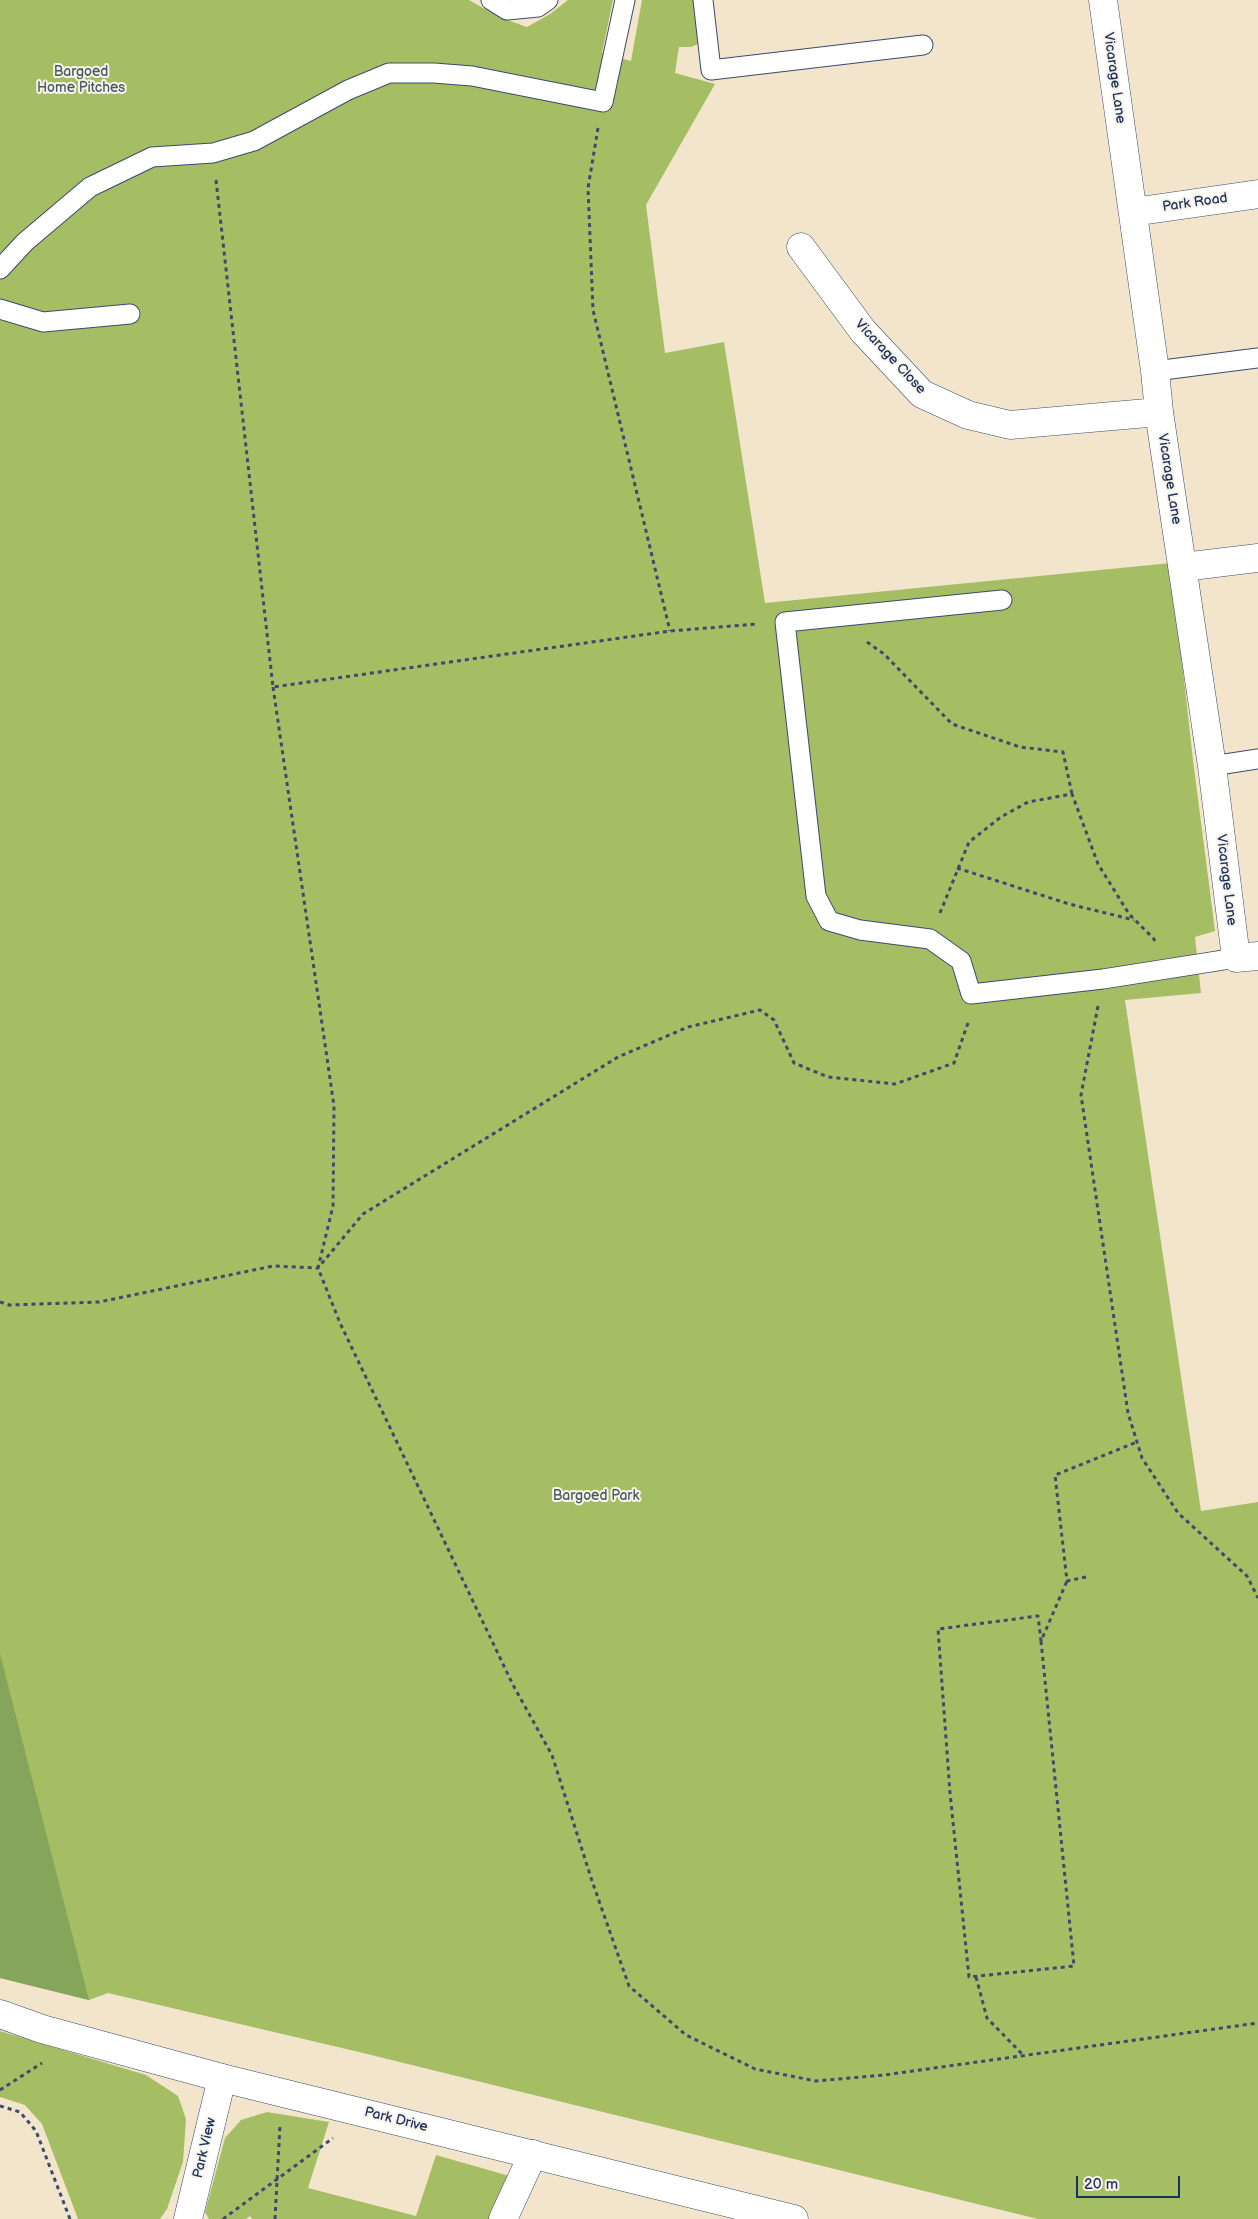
<!DOCTYPE html>
<style>
body{margin:0}
#map{position:relative;width:1258px;height:2219px;overflow:hidden;background:#f2e5cb;font-family:"Balsamiq Sans",sans-serif}
canvas{display:block}
.scale{position:absolute;left:1076px;top:2176px;width:104px;height:22px;box-sizing:border-box;border:2px solid #1b2f5e;border-top:0;padding-left:6px;font-size:15px;line-height:18px;white-space:nowrap;color:#1b2f5e;-webkit-text-stroke:4px #f7f3e8;paint-order:stroke}
</style>
<div id="map">
<canvas width="1258" height="2219"></canvas>
<div class="scale">20 m</div>
</div>
<script>
const ctx = document.querySelector('canvas').getContext('2d');
ctx.lineJoin = 'round';
function fill(path, color) { ctx.fillStyle = color; ctx.fill(path, 'evenodd'); }
function stroke(path, color, width, dash) { ctx.strokeStyle = color; ctx.lineWidth = width; ctx.lineCap = dash ? 'butt' : 'round'; ctx.setLineDash(dash || []); ctx.stroke(path); }
function label(font, color, halo, rows, align = 'center') {
  ctx.font = font + ' "Balsamiq Sans",sans-serif'; ctx.lineWidth = 4; ctx.setLineDash([]); ctx.textBaseline = 'middle'; ctx.strokeStyle = halo; ctx.fillStyle = color; for (const [text, x, y, turn = 0] of rows) {
    ctx.save(); ctx.translate(x, y); ctx.rotate((+turn || 0) * Math.PI / 180); ctx.textAlign = isNaN(turn) ? turn : align; if (halo) ctx.strokeText(text, 0, 0); ctx.fillText(text, 0, 0); ctx.restore();
  }
}
const green = new Path2D(`
 M0,0H469L499,17L527,27L550,14L568,0H613L602,53L631,61L642,0H701L707,40L691,47H679L675,73L715,84L646,205L665,353L724,342L765,603L1171,563L1193,760L1215,931L1195,937L1201,993L1125,1000L1201,1511L1258,1502V2219H1038L359,2052L108,1993L89,2000L0,1978Z
 M0,2031L146,2075L178,2096L186,2119L183,2162L167,2209L160,2219H78L42,2124L25,2105L0,2097Z
 M267,2112L329,2122L308,2188L416,2216L436,2155L513,2177L493,2219H252L250,2216L246,2219H209L205,2212L225,2138L241,2120Z`);
const forest = new Path2D(`
 M0,1654L89,2000L0,1978Z`);
const path = new Path2D(`
 M598,128L588,188L593,310L670,631
 M216,180L273,687L670,631L757,624
 M867,642L884,654L952,724L1020,747L1063,752L1072,794
 M273,687L334,1106L333,1206L318,1268L340,1323L513,1685L552,1755L592,1881L629,1986L686,2035L755,2069L816,2081L884,2075L1258,2023
 M957,868L1069,904L1134,920
 M940,913L969,842L1001,817L1028,802L1072,794L1098,864L1129,914L1154,939L1155,943
 M1098,1006L1081,1095L1128,1413L1142,1458L1178,1513L1247,1576L1258,1598
 M0,1302L9,1305L99,1302L273,1266L318,1268L363,1214L618,1057L688,1027L760,1010L774,1020L794,1063L828,1077L895,1084L954,1063L969,1020
 M1086,1577L1067,1581L1055,1475L1137,1442
 M1041,1641L1074,1966L969,1977L950,1793L938,1629L1038,1616L1041,1641L1067,1581
 M976,1977L987,2018L1024,2056
 M0,2090L42,2063
 M0,2106L20,2112L36,2131L70,2219
 M223,2219L333,2138
 M275,2219L280,2125`);
const service = new Path2D(`
 M491,0L507,10L538,7L548,0
 M703,0L711,70L923,45
 M0,269L25,242L90,187L152,157L213,153L254,141L348,90L389,73H434L472,76L603,102L625,0
 M0,309L43,322L130,314
 M1155,371L1258,358
 M1002,600L785,622L816,896L829,921L860,930L930,939L961,961L971,994L1103,979L1236,958
 M1212,766L1258,759`);
const minor = new Path2D(`
 M1103,0L1155,371L1159,412L1212,766L1236,958L1258,956
 M1133,212L1258,194
 M801,247L863,331L922,394L968,415L1010,425L1159,412
 M1183,567L1258,558
 M188,2219L222,2078
 M503,2219L533,2154`);
const tertiary = new Path2D(`
 M0,2014L42,2029L222,2078L794,2219`);
const parkNames = [
 ["Bargoed",81,72],
 ["Home Pitches",81,88],
 ["Bargoed Park",596,1496]
];
const streetNames = [
 ["Vicarage Lane",1114,78,82],
 ["Park Road",1195,203,-8],
 ["Vicarage Close",890,357,47],
 ["Vicarage Lane",1169,479,81],
 ["Vicarage Lane",1226,880,83],
 ["Park Drive",396,2120,14],
 ["Park View",205,2148,-77]
];
fill(green, '#a5be64');
fill(forest, '#84a55a');
stroke(service, '#3b4a6e', 21);
stroke(minor, '#3b4a6e', 29);
stroke(tertiary, '#3b4a6e', 29);
stroke(path, '#3b4a6e', 3, [4, 4]);
stroke(service, '#fff', 19);
stroke(minor, '#fff', 28);
stroke(tertiary, '#fff', 28);
label('14px', '#445a60', '#f7f3e8', parkNames);
label('14px', '#1b2f5e', '#f7f3e8', streetNames);
</script>
